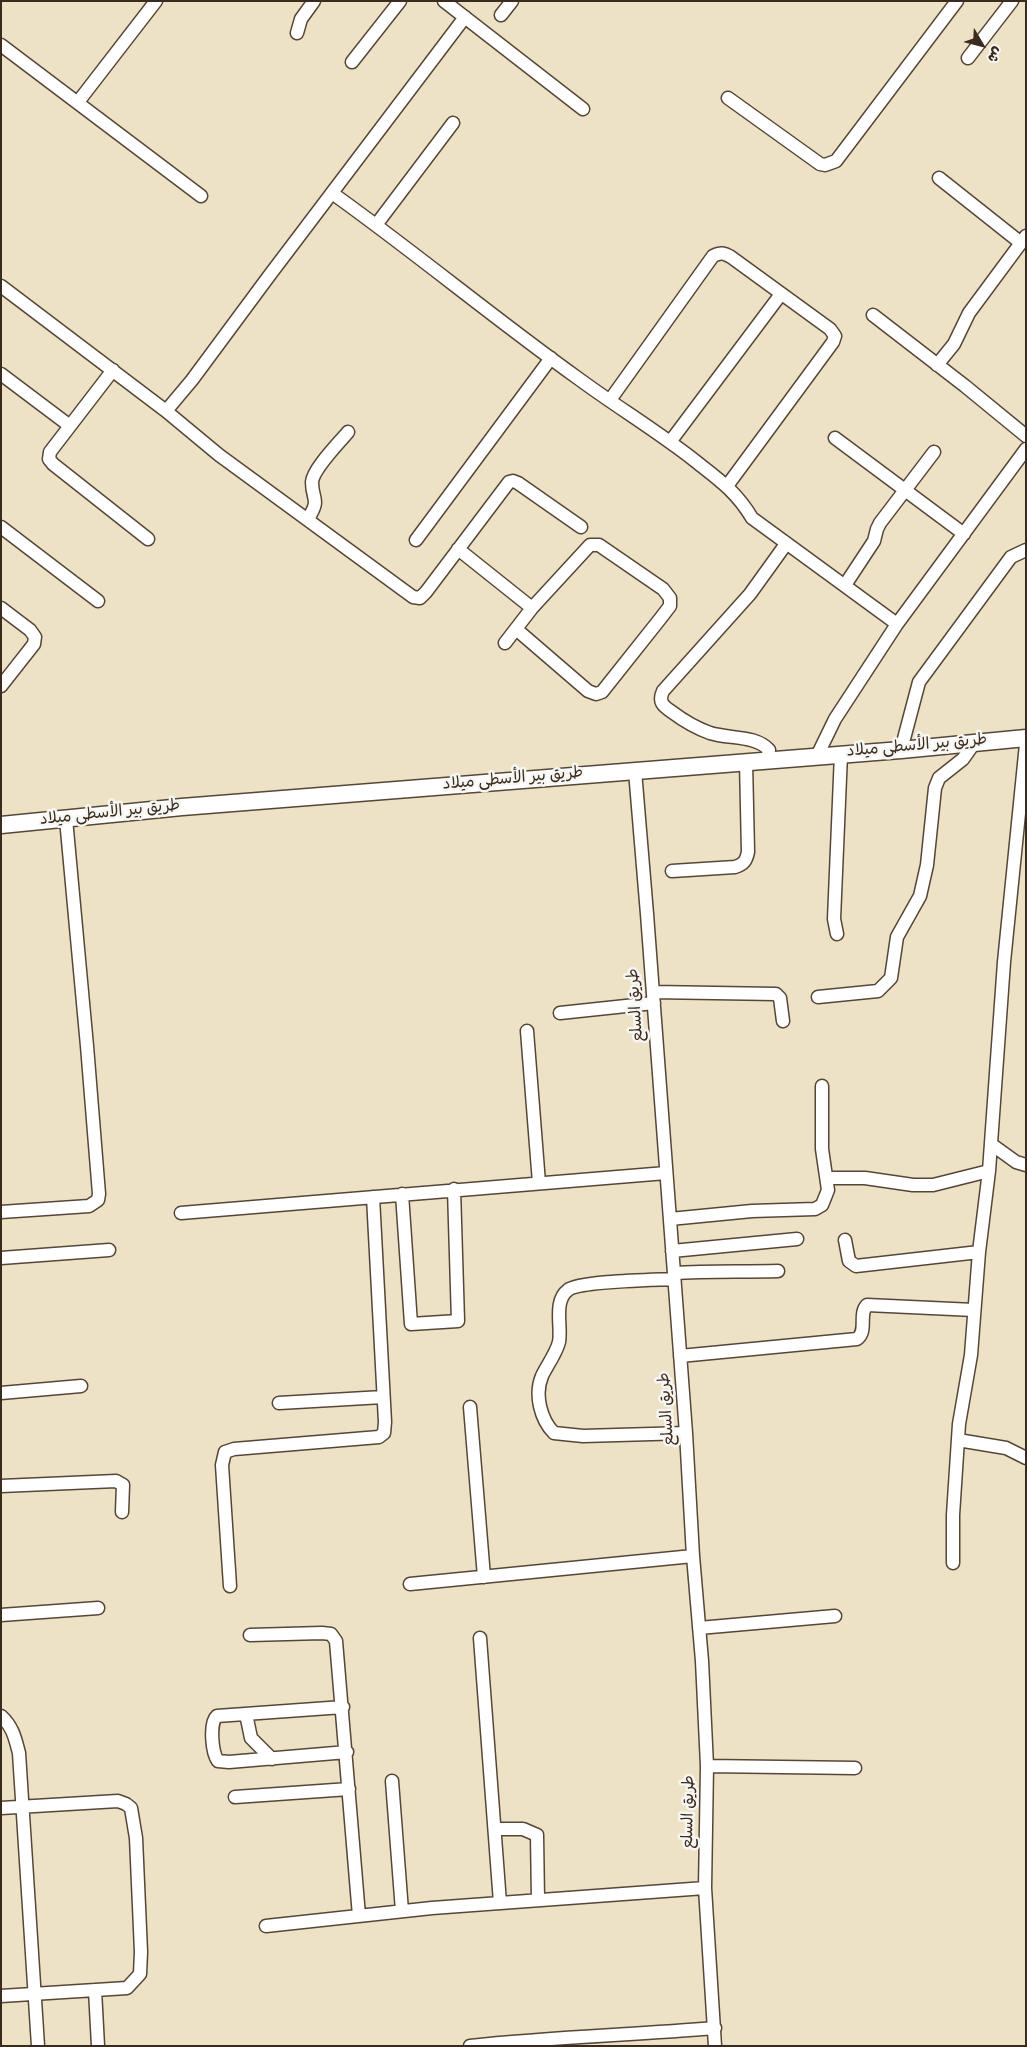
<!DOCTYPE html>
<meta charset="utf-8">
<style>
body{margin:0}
#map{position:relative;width:1027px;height:2047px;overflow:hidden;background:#ede2c5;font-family:"Indie Flower","Playpen Sans Arabic",sans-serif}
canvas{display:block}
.frame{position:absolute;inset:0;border:2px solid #3b2a1e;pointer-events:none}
.north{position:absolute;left:957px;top:20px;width:50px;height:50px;-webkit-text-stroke:4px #f6f6f2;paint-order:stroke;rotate:127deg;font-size:14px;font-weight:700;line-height:20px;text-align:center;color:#3b2a1e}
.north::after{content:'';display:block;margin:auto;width:18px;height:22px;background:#3b2a1e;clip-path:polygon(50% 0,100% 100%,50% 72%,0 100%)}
</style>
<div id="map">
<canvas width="1027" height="2047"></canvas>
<div class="frame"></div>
<div class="north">ش</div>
</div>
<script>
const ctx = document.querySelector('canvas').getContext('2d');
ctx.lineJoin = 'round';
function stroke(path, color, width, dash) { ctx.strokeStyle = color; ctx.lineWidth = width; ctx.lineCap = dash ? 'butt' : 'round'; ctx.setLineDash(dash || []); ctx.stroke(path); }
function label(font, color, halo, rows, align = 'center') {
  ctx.font = font + ' "Indie Flower","Playpen Sans Arabic",sans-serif'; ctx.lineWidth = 5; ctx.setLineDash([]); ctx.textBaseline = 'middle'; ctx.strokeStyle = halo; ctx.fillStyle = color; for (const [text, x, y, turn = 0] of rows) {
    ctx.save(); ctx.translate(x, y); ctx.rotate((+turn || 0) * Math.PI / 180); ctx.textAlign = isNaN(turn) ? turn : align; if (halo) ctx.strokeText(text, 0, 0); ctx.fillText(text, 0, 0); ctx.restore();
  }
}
const minor = new Path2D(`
 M444,1L583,109
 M501,15L512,1
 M297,33L301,19L314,1
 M1,45L201,196
 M968,58L1012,1
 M352,62L400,1
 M728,98L820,164L825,165L836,161L957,1
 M78,102L156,1
 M939,178L1021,243
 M332,193C416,253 495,319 579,379C617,407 657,431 694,460C718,479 736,491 752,518L897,624
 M376,225L453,123
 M1,286L166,411L219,455L413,597L420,598L426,592L509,482L513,481L518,483L581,527
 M873,315L965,386L1026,436
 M937,365L954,344L969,313L1026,236
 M113,370L50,452L49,459L53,464L148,539
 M1,374L70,426
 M610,400L713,256C721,252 724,253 731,257L830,329L835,336L833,342L727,486
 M166,411L192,380L269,276L465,17
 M835,438L964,534
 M670,442L781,294
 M308,519C321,498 312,501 312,482C313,469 339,443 348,432
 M1,527L98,601
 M416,540L551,358
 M458,549L532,608
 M845,585L874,541L877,529L880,523L934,452
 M1,608L30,630L35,637L34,644L1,686
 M505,643L532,608L590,545H599L663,589L670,598V606L660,619L602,692L596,694L588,691L516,629
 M901,750L919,682L1011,557L1026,550
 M817,756L835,719L897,624L1026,449
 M767,760L769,750C756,735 729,739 710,733C696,728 684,721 672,712C663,706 658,702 663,691L750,594L786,544
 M635,771L647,914L686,1433L693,1556L702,1661L707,1766L705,1888L715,2046
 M672,871L735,867C744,864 746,861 748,852L746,762
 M837,934L834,919L841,754
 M653,992L776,994L780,998L783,1021
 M818,997L878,991L891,978L897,937L920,896L927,865L935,788L939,778L963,759L975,742
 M560,1013L654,1003
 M527,1031L539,1183
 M991,1144L1016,1162L1026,1165
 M827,1178H865L913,1185H933L989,1171
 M402,1194L411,1324L458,1321L454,1189
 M1,1212L89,1206L98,1200L99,1194L87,1046L66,819
 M181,1213L666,1173
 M670,1219L752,1211L815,1209L822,1205L828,1190L822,1149V1086
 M845,1240L849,1261L856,1266L979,1252
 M672,1251L797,1239
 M1,1258L109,1250
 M674,1273C709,1271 743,1272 778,1271
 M674,1279C655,1280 579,1281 568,1290C553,1301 562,1327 559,1342C556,1354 547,1365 542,1376C534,1395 541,1420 554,1433L583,1436L686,1433
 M680,1356L857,1339C868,1331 858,1314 867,1305L974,1310
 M1,1393L81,1386
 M279,1403L383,1397
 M470,1407L484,1577
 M958,1440L1006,1448L1026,1458
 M1,1486L116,1481L123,1485L122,1512
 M953,1563V1515L959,1424L971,1355L979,1252L989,1171L1004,962L1026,744
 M410,1584L693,1556
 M230,1586L222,1465L225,1452L234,1449L379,1437L384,1433L385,1422L373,1197
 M1,1615L98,1608
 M699,1628L835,1616
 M250,1635L322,1633L331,1634L336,1641L359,1916
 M480,1638L500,1903
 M343,1707L217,1716C209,1723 212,1753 218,1761L229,1762L347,1752
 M246,1714L251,1738L272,1759
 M1,1716C13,1727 15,1738 19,1753L38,2046
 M707,1766L855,1768
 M392,1781L402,1911
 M235,1797L349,1789
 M1,1808L118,1801L126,1804L131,1808L136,1838L141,1952L140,1974L127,1988L1,1996
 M495,1829H523L537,1835L538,1900
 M266,1926L432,1908L705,1888
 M95,1990L98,2046
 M470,2046C551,2037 633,2035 715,2028`);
const major = new Path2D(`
 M1,825L182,807L901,750L1026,738`);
const streetNames = [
 ["طريق بير الأسطى ميلاد",917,747,-5],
 ["طريق بير الأسطى ميلاد",513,780,-5],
 ["طريق بير الأسطى ميلاد",110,814,-6],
 ["طريق السلع",637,1005,-94],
 ["طريق السلع",668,1409,-94],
 ["طريق السلع",690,1812,-89]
];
stroke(minor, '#564637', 15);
stroke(major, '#564637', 19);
stroke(minor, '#fff', 12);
stroke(major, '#fff', 16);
label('16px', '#3b2a1e', '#f6f6f2', streetNames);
</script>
